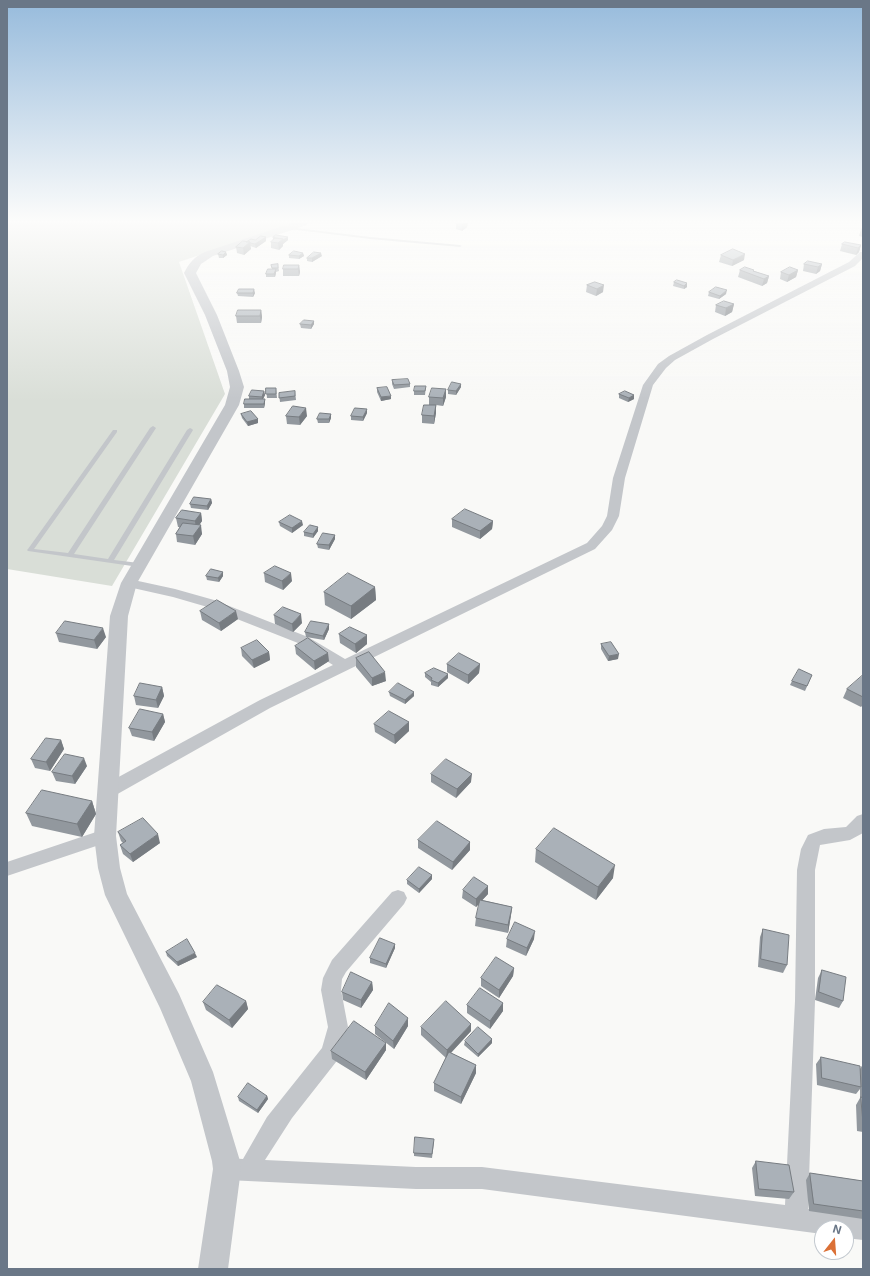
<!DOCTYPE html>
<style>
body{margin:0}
#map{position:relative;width:870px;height:1276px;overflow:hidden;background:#f9f9f7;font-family:Inter,sans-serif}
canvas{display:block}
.frame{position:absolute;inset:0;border:8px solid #6a7787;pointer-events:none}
.north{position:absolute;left:814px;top:1220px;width:40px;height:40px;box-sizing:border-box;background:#fff;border:1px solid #c3c9cf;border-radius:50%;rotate:17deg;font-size:11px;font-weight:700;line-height:16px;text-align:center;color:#6a7787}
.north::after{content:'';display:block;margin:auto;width:14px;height:18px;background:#db7036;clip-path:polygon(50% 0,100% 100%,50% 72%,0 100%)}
</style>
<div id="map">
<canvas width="870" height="1276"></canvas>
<div class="frame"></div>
<div class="north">N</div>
</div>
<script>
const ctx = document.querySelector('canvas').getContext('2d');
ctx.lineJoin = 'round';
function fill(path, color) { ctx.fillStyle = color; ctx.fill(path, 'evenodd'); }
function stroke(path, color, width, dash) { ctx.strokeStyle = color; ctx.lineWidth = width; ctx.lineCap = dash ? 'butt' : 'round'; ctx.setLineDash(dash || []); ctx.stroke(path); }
const green = new Path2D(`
 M7,223H295L179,262L225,394L112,586L7,569Z`);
const service = new Path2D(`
 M288,227L370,237L460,245L462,246L460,247L370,239L289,229H288Z
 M153,426L156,428L74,554L108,559L187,430L190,428L192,429L193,430L114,560L139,563L141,564L142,565L141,566L139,567L28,551L27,550L28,549L113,430H117V432L34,549L68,553L150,428Z`);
const minor = new Path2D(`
 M860,252H863V258L855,266L713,339L675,360L666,368L653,385L625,478L619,516L612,530L595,549L270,708L114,796L108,797L102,796L100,791L102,786L260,700L333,665L298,643L204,606L173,597L124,586L122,583L124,580L129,579L175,589L214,600L308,637L345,659L587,543L602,526L607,516L613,478L643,385L658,364L669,356L707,335L849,262Z
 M863,814V833L850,840L820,845L815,870V1001L808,1209L863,1218V1240L846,1238V1228H822V1234L482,1189H416L227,1180L219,1177L216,1169L219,1161L227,1158L243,1159L267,1117L322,1048L328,1027L321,990L323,978L332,960L392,892L398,890L404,892L407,898L404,904L346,972L342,979L341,990L348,1027L344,1043L336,1062L292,1118L265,1160L416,1167H482L785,1205L795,1001L797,870L801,849L808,835L824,829L846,827L857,816Z
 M105,829L111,831L113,836L111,841L7,876V862Z`);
const tertiary = new Path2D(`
 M292,223H308L307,225L213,256L201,264L196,273L217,315L239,371L244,387L239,405L137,583L128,616L116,836L120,868L127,894L179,994L213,1072L240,1161L241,1169L228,1269H198L213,1169L212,1161L191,1081L160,1008L105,895L98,868L94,836L110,616L121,583L225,405L230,387L227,371L205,315L184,273C189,263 195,256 205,252Z`);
const wall = new Path2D(`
 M456,223H468L467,227L462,231L456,229Z
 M863,227V237L859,236L861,229Z
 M266,237V241L256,248L250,246L251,249L244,255L237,253L236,247L246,242Z
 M273,237H288V240L283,244V246L279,250L271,248V242L273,240Z
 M842,244L861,245L859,252L856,255L840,251Z
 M226,252L227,255L223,258H219L218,254Z
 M303,253L304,256L299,259L289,258V255Z
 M721,255L744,260L732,266L719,262Z
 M322,256L312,262L307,261V258Z
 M278,264L279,271L276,272L275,277H266V274L272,269L271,265Z
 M804,264H822L820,271L816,274L803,271Z
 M299,265L300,272L299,276H283V269Z
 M740,270H754V271L769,276L767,283L762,286L738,277Z
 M798,270L796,277L787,282L780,279L781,272Z
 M595,282L603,292L596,296L586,292L587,285Z
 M674,282L687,283V287L684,289L673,286Z
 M709,292L726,294L719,299L708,296Z
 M237,293H255L253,297L238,296Z
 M734,304L732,312L725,316L715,312L716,305Z
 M261,310L262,317L261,323H237L236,316Z
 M314,321V324L311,329L301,328L300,324Z
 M392,380L410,384V387L394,389L392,384Z
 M461,384V387L456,395L448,394V390Z
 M426,386L425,395H414V391Z
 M266,388H276L277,398H267Z
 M377,388L391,399L381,401L377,392Z
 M446,389V397L443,406L436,405V413L434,424L422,423V415L429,405V397Z
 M264,391L265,395L263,399L265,403L264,408H244V404L249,399V396Z
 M295,391L296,400L280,402L279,393Z
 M619,394L634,395V399L628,402L619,398Z
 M367,413L363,421L351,420V416Z
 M241,414L258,419V423L248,426L242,418Z
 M331,414V418L329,423H318L317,419Z
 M286,416H307L300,425L287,424Z
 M211,499L212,503L208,510L191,508L190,504Z
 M201,513L202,521L199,525L202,534L195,545L177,542L176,534L180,527H178L176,518Z
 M452,519L493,521L492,529L480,539L452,527Z
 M279,522L303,525L292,533L280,526Z
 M318,527V531L313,538L304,536V532Z
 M335,535V539L329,550L318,548L317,544Z
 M264,573L292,581L283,590L265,582Z
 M206,576H223L219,582L207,580Z
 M375,587L376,600L351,619L325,605L324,592Z
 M200,611L238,619L221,631L202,620Z
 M274,615L302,623L293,632L275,624Z
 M329,624V629L324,640L306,637L305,632Z
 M56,633L106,637L97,649L59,642Z
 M339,634L367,644L356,653L340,643Z
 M601,644L618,659L608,661L601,649Z
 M295,646L329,661L315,670L296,654Z
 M241,648L269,652L270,660L254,668L242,656Z
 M356,658L386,681L372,686L356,667Z
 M447,664H480L479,673L468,684L447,672Z
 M425,673L448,674V678L438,687L431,685V682L425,677Z
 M812,675L805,691L790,685L792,681Z
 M863,677V705L861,707L843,698L847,689Z
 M162,687L164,696L158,708L136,705L134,696Z
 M389,692L414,696L405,704L390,696Z
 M163,714L165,722L154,741L132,736L129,728Z
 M409,722V731L395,744L375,732L374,724Z
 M61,740L64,749L50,771L35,768L31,759Z
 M87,766L75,784L56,781L52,772Z
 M431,774L471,782L456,798L431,782Z
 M92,801L96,814L82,837L32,826L26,813Z
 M118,832L160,843L133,862L123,854L120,845L123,843L121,841Z
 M418,840L470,842V850L452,870L418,848Z
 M536,849L613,878L596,900L535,862Z
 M432,875V879L419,893L407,884V880Z
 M488,886V894L482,900L512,907L511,915L508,933L475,926L476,918L480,903L476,907L462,898L463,890Z
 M763,929L787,965L783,973L758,967L760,937Z
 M507,939H534L526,956L506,947Z
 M395,944V948L386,968L370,963V958Z
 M166,952L197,957L178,966L167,956Z
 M514,968L513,976L499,998L481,986V978Z
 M822,970L843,1001L839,1008L815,1000L818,978Z
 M372,982L373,990L361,1008L343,1000L342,992Z
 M246,1001L248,1009L232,1028L206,1010L203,1002Z
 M503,1003V1011L490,1029L467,1013V1005Z
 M375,1026H408L394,1049L375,1034Z
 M421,1027L471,1031L451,1053L476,1065V1073L461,1104L434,1091V1083L446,1058L421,1035Z
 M465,1041L492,1043L478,1057L464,1045Z
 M386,1043V1050L366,1080L332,1059L331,1051Z
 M821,1057L860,1069L863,1064V1132L857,1131L856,1105L860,1098V1089L856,1094L817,1085L816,1064Z
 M267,1096L268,1099L258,1113L239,1101L238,1097Z
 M434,1142L432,1158L414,1156V1153Z
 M756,1161L794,1192L789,1199L755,1196L752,1168Z
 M810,1173L863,1181V1219L809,1211L806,1180Z`);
const shadedWall = new Path2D(`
 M464,223H468L467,227L462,231V224Z
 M266,237V241L256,248L255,244Z
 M288,237V240L283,244V246L279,250L278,243L283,239Z
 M250,242L251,249L244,255L243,248Z
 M861,245L859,252L856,255L858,248Z
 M226,252L227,255L223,258V255Z
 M303,253L304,256L299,259V256Z
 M321,253L322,256L312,262V258Z
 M745,254L744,260L732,266L733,260Z
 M822,264L820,271L816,274L818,267Z
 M299,265L300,272L299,276L298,269Z
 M276,269V273L275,277L274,274Z
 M798,270L796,277L787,282L789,275Z
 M769,276L767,283L762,286L764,279Z
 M687,283V287L684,289V286Z
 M604,285L603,292L596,296L597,289Z
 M254,289L255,293L253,297V293Z
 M727,290L726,294L719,299L720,296Z
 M734,304L732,312L725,316L726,308Z
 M261,310L262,317L261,323L260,316Z
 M314,321V324L311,329V325Z
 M461,384V387L456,395V391Z
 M446,389V397L443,406V398Z
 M264,391L265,395L262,401V397Z
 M634,395V399L628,402L629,398Z
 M391,396V399L381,401V397Z
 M265,399V403L264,408V404Z
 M436,405V413L434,424V416Z
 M306,408L307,416L300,425L299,417Z
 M367,409V413L363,421V417Z
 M331,414V418L329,423V419Z
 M258,419V423L248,426L247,422Z
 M211,499L212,503L208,510L207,506Z
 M201,513L202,521L196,530L195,521Z
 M302,521L303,525L292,533V528Z
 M493,521L492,529L480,539V531Z
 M201,525L202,534L195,545L193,536Z
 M318,527V531L313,538V534Z
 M335,535V539L329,550V545Z
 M223,572V576L219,582L218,578Z
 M291,573L292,581L283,590L282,581Z
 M375,587L376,600L351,619V606Z
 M236,611L238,619L221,631L219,623Z
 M301,614L302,623L293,632L292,624Z
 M329,624V629L324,640L323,636Z
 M103,628L106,637L97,649L94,640Z
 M367,635V644L356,653L355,644Z
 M269,652L270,660L254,668L252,660Z
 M328,653L329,661L315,670L314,661Z
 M619,654L618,659L608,661L609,656Z
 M480,664L479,673L468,684V675Z
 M385,672L386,681L372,686V678Z
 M448,674V678L438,687V683Z
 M162,687L164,696L158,708L156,700Z
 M414,692V696L405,704V700Z
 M163,714L165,722L154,741L152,732Z
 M409,722V731L395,744L394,735Z
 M61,740L64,749L50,771L46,762Z
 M84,758L87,766L75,784L72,776Z
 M472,774L471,782L456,798L457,789Z
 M92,801L96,814L82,837L77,824Z
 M158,834L160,843L133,862L130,854Z
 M470,842V850L452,870L453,862Z
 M615,865L613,878L596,900L598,887Z
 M432,875V879L419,893V889Z
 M488,886V894L476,907V899Z
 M512,907L511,915L508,933V925Z
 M535,931L534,939L526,956L527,948Z
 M395,944V948L386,968V964Z
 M195,953L197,957L178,966L177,962Z
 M514,968L513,976L499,998V990Z
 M372,982L373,990L361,1008V1000Z
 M246,1001L248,1009L232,1028L229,1020Z
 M503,1003V1011L490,1029V1021Z
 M408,1018V1026L394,1049L393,1041Z
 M471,1024V1031L446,1058L447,1050Z
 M492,1039V1043L478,1057V1054Z
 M386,1043V1050L366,1080L365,1072Z
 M476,1065V1073L461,1104V1097Z
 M267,1096L268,1099L258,1113L257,1110Z`);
const building = new Path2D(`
 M276,235L288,237L283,240V239L275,238L273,239L275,237H273Z
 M261,236L266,237L255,244L250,243V242H246L251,239L255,240Z
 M275,238L283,239L278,243L271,242Z
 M243,241L250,242L243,248L236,247Z
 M845,242L861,245L858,248L842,244Z
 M733,249L745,254L733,260L721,255Z
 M222,251L226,252L223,255L218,254Z
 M294,251L303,253L299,256L289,255Z
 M314,252L321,253L312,258H307Z
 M808,261L822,264L818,267L804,264Z
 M278,264V268H272L271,265Z
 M284,265H299L298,269H283Z
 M745,267L754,270L753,271L769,276L764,279L740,270Z
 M790,267L798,270L789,275L781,272Z
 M268,269H276L274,274H266Z
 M677,280L687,283L684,286L674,282Z
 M595,282L604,285L597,289L587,285Z
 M716,287L727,290L720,296L709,292Z
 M239,289H254L253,293H237Z
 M724,301L734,304L726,308L716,305Z
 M238,310H261L260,316H236Z
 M304,320L314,321L311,325L300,324Z
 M408,379L410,384L394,385L392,380Z
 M452,382L461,384L456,391L448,390Z
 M415,386H426L425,391H414Z
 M387,387L391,396L381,397L377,388Z
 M266,388H276V394H266Z
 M432,388L446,389L443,398L429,397Z
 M252,390L264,391L262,397L249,396Z
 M295,391V396L279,398V393Z
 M625,391L634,395L629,398L619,394Z
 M245,399H265L264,404H244Z
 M424,405H436L434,416L422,415Z
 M293,406L306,408L299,417L286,416Z
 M355,408L367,409L363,417L351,416Z
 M251,411L258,419L247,422L241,414Z
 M320,413L331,414L329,419H317Z
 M194,497L211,499L207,506L190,504Z
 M465,509L493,521L480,531L452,519Z
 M182,510L201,513L195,521L176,518Z
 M290,515L302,521L292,528L279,522Z
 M183,523L201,525L193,536L176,534Z
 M310,525L318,527L313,534L304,532Z
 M323,533L335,535L329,545L317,544Z
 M275,566L291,573L282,581L264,573Z
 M211,569L223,572L218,578L206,576Z
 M348,573L375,587L351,606L324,592Z
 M217,600L236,611L219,623L200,611Z
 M283,607L301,614L292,624L274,615Z
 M65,621L103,628L94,640L56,633Z
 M311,621L329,624L323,636L305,632Z
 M350,627L367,635L355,644L339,634Z
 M308,638L328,653L314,661L295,646Z
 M257,640L269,652L252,660L241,648Z
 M611,642L619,654L609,656L601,644Z
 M369,652L385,672L372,678L356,658Z
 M459,653L480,664L468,675L447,664Z
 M434,668L448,674L438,683L431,680L432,678L425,673Z
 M799,669L812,675L807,686L792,681Z
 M862,676L863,677V697L847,689Z
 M140,683L162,687L156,700L134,696Z
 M398,683L414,692L405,700L389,692Z
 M140,709L163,714L152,732L129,728Z
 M389,711L409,722L394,735L374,724Z
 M46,738L61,740L46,762L31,759Z
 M65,754L84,758L72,776L52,772Z
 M446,759L472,774L457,789L431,774Z
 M42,790L92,801L77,824L26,813Z
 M143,818L158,834L130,854L120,845L126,841L118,832Z
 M437,821L470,842L453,862L418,840Z
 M554,828L615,865L598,887L536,849Z
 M419,867L432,875L419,889L407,880Z
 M474,877L488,886L476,899L463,890Z
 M480,900L512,907L508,925L476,918Z
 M515,922L535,931L527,948L507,939Z
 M763,929L789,935L787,965L761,959Z
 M380,938L395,944L386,964L370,958Z
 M187,939L195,953L177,962L166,952Z
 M496,957L514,968L499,990L481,978Z
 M822,970L846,977L843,1001L819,992Z
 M351,972L372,982L361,1000L342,992Z
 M217,985L246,1001L229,1020L203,1002Z
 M480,988L503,1003L490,1021L467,1005Z
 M446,1001L471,1024L447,1050L421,1027Z
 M389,1003L408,1018L393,1041L375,1026Z
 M354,1021L386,1043L365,1072L331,1051Z
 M478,1027L492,1039L478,1054L465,1041Z
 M449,1052L476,1065L461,1097L434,1083Z
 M821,1057L860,1066L861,1087L822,1078Z
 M248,1083L267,1096L257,1110L238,1097Z
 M861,1097L863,1098V1124V1123Z
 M415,1137L434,1139L432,1154L414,1153Z
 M756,1161L789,1165L794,1192L759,1189Z
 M810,1173L863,1181V1211L814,1204Z`);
fill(green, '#d9ded7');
fill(service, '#c3c6ca');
fill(minor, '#c3c6ca');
fill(tertiary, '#c3c6ca');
fill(wall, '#92989e');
fill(shadedWall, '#777c81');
fill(building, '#aab1b8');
stroke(building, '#777c81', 1);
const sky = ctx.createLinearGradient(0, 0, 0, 402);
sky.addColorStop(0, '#97bbdc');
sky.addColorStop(0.55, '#fcfcfb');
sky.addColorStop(1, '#fcfcfb00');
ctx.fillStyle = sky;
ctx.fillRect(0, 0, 870, 402);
</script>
